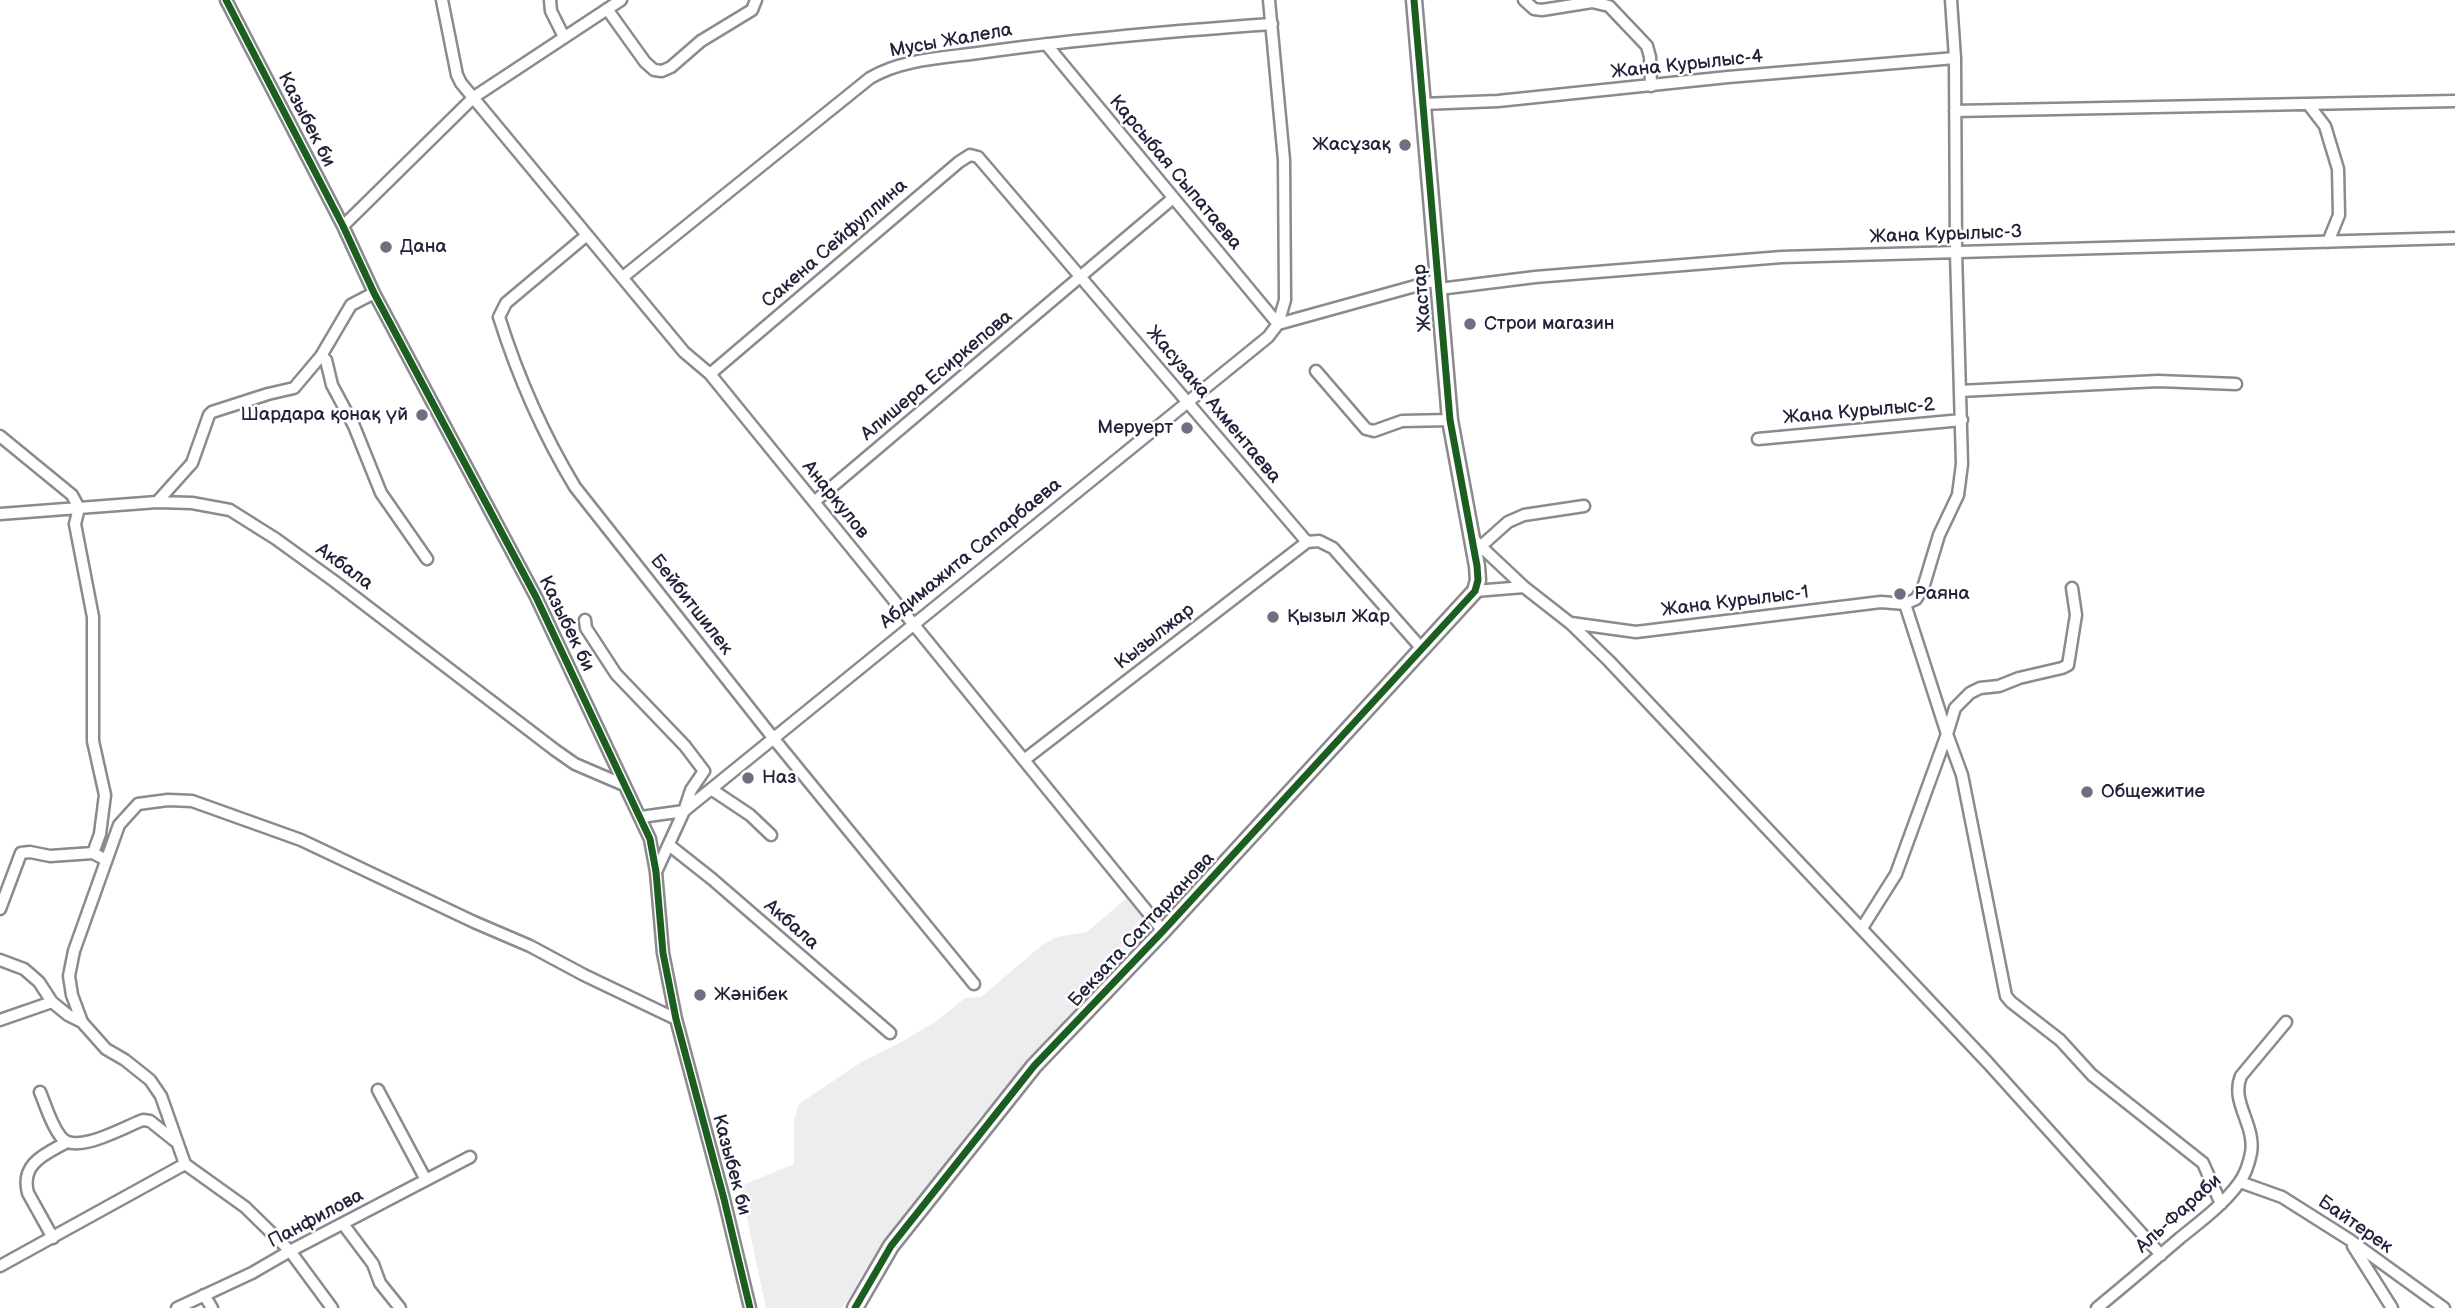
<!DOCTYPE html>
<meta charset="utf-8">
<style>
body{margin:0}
canvas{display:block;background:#fff}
</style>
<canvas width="2455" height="1308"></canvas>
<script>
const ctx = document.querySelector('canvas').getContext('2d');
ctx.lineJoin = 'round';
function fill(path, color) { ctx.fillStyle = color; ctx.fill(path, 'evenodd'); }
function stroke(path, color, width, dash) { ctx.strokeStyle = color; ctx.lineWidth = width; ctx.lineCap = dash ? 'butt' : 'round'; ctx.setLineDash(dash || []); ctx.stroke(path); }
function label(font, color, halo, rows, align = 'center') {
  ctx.font = font + ' "Balsamiq Sans",sans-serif'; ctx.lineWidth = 5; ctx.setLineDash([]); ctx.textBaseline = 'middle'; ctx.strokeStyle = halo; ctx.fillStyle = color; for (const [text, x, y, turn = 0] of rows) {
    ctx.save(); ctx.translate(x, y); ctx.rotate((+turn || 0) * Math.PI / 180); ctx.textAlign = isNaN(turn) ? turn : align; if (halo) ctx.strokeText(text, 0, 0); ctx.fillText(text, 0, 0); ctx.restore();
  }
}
const green = new Path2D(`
 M1127,898L1152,926L1047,1040L977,1121L842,1308H766L740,1186L794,1164V1120L799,1104L863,1061L898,1044L935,1022L965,998L981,997L1041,946L1056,937L1087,932Z`);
const street = new Path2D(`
 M226,0L343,226L374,293L536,597L650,839L656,872L663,953L676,1019L724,1199L750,1308
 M442,0L457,75L461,83L684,352L710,374L1163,931
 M550,0L551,11L564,37
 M1524,0L1534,9L1542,10L1592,2L1609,6L1647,46L1650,57L1651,86
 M607,9L645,62L654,70L662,71L671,67L701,41L752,10L756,0
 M1046,44L1278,324
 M1422,104L1498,101L1728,77L1955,58
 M2308,104L2325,126L2338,169L2339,215L2328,242
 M1955,111L2455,101
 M343,226L474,97L621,0
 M587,235L506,303L499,317C518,377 543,434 575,487L774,739L974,984
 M623,277L870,78C902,59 942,58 978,53C1076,39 1173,31 1272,24
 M1439,289L1535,277L1782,257L2455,238
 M1278,324L1437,280
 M321,356L326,360L332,385L354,426L381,493L427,559
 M1316,371L1366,429L1374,431L1402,421L1450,420
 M710,374L959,162L970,155L978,157L1307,542
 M1960,391L2158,381L2236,384
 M0,436L72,495L79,508L75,524L93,617V741L105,795L100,834L93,853
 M1758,439L1962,420
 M157,502L192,463L209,415L212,412L268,394L294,388L321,356L351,305L374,293
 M814,502L1172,199
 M0,514L157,502L192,503L230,510L276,539L334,581L555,750L575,764L624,785
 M1473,539L1524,587L1570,623L1609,661L1988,1063L2161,1255
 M1307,542L1319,541L1333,548L1423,650
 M1480,547L1508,522L1524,515L1584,506
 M2072,588L2076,615L2068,665L2062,668L2019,678L1999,686L1980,688L1970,693L1955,708L1947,734L1962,775L2006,996L2011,1002L2060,1040L2092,1075L2203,1163L2221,1204
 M1475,591L1524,587
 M585,620L586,628L616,674L685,746L704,771L691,790L684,811L656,872
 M1571,623L1636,632L1881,602L1905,604L1916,599L1923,588L1939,535L1958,495L1962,464L1956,252L1955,58L1951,0
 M1024,760L1307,542
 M711,789L750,815L771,835
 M684,811L1268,337L1278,324L1285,300L1284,160L1269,0
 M641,817L684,811
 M669,845L712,879L890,1033
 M0,909L21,853L30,852L50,856L93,853L106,860
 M1862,928L1896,874L1947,734L1905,604
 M0,960L24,969L39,982L52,1002L68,1015L82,1022L106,1049L125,1060L150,1080L161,1096L185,1164L245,1207L290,1251L332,1308
 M0,1020L52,1002
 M82,1022L72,995L69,976L74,951L119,825L138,804L168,800L192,801L301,840L474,922L530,946L584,975L676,1019
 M378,1090L426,1180
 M40,1092C46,1106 51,1125 61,1137C75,1156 126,1126 143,1120L150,1121L175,1141
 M2240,1182L2282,1197L2350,1240L2444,1308
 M343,1224L373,1264L380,1283L400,1308
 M53,1238L28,1193C20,1163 46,1154 67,1142
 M2353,1246L2392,1308
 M0,1266L185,1164
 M204,1295L212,1308
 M177,1308L252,1273L290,1251L470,1157
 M2097,1308C2125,1285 2152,1262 2180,1238C2201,1221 2223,1205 2239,1183C2245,1175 2249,1163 2251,1153C2256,1125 2230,1102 2241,1076L2286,1022`);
const secondary = new Path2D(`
 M855,1308L891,1246L1034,1066L1163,931L1475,591L1478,580L1477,566L1450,420L1414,0`);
const cycleway = new Path2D(`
 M226,0L343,226L374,293L536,597L650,839L656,872L663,953L676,1019L724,1199L750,1308
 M855,1308L891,1246L1034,1066L1163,931L1475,591L1478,580L1477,566L1450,420L1414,0`);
const markers = [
 [1405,145,7,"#6f6f80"],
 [386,247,7,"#6f6f80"],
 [1470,324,7,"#6f6f80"],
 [422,415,7,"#6f6f80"],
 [1187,428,7,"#6f6f80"],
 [1900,594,7,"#6f6f80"],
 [1273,617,7,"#6f6f80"],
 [748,778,7,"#6f6f80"],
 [2087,792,7,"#6f6f80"],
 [700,995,7,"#6f6f80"]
];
const streetNames = [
 ["Мусы Жалела",951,41,-10],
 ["Жана Курылыс-4",1687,65,-6],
 ["Казыбек би",306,120,63],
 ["Карсыбая Сыпатаева",1175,173,50],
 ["Жана Курылыс-3",1946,235,-2],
 ["Сакена Сейфуллина",835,244,-41],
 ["Жастар",1423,298,-95],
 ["Алишера Есиркепова",937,376,-40],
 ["Жасузака Ахментаева",1213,405,50],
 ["Жана Курылыс-2",1859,412,-5],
 ["Анаркулов",835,500,51],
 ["Абдимажита Сапарбаева",971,554,-39],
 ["Акбала",344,567,36],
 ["Жана Курылыс-1",1735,602,-7],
 ["Бейбитшилек",691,605,52],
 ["Казыбек би",566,624,64],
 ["Кызылжар",1155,637,-38],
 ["Акбала",791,925,41],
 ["Бекзата Саттарханова",1142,930,-47],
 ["Казыбек би",731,1165,75],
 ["Аль-Фараби",2179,1214,-42],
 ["Панфилова",316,1219,-28],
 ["Байтерек",2355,1225,35]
];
const poiNames = [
 ["Жасұзақ",1391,145,"right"],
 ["Дана",400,247],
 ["Строи магазин",1484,324],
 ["Шардара қонақ үй",408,415,"right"],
 ["Меруерт",1173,428,"right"],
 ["Раяна",1914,594],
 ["Қызыл Жар",1287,617],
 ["Наз",762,778],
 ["Общежитие",2101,792],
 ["Жәнібек",714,995]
];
fill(green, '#ededef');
stroke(street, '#8a8a8f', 15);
stroke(secondary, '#8a8a8f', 19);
stroke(street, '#fff', 10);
stroke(secondary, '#fff', 14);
stroke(cycleway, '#1b5e20', 7);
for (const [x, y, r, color] of markers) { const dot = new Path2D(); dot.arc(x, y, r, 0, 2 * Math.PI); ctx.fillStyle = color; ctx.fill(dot); stroke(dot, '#fff', 2.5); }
label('19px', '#22223b', '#fff', streetNames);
label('19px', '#22223b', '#fff', poiNames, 'left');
</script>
